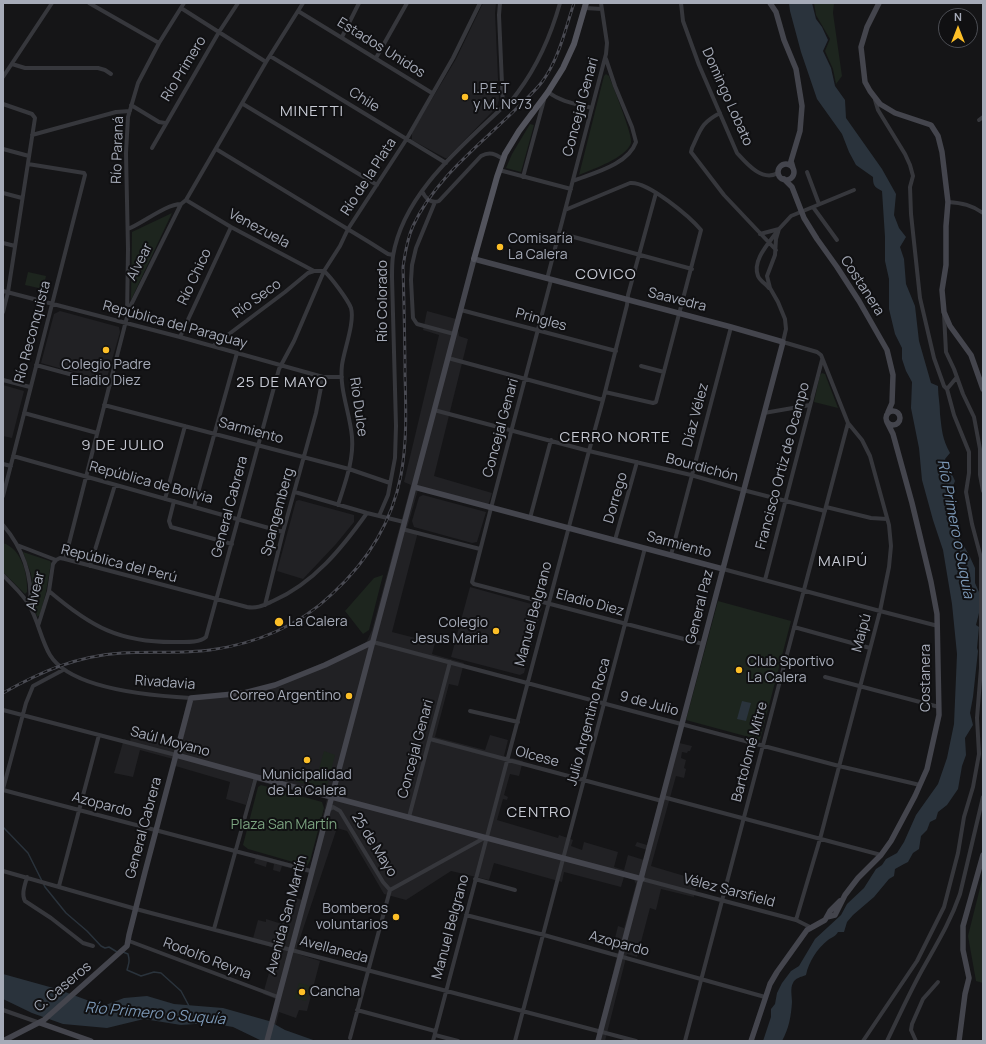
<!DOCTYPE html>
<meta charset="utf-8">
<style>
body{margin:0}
#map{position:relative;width:986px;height:1044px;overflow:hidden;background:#151517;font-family:Manrope,sans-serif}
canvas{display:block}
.frame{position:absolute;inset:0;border:4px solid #a6abb8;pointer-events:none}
.north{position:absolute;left:938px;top:8px;width:40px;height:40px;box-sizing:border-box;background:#101012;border:1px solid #4c4e54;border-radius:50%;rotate:0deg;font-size:11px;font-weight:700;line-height:16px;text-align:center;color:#a6abb8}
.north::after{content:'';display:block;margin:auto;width:14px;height:18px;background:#fdbf27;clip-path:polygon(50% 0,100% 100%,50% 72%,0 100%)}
</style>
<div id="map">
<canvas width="986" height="1044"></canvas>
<div class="frame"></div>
<div class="north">N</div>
</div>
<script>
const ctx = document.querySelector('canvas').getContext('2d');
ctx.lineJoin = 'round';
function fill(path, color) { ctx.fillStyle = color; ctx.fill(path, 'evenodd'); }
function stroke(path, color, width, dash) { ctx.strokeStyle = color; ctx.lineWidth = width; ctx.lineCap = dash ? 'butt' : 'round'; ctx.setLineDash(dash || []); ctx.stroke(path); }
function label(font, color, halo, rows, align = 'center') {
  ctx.font = font + ' Manrope,sans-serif'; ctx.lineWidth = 4; ctx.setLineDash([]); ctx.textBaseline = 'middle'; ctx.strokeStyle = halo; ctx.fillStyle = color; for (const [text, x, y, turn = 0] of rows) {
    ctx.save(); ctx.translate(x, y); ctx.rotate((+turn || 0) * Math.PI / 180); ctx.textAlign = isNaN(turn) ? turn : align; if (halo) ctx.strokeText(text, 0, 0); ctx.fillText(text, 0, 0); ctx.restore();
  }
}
const built = new Path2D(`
 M483,3H496L495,13L499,100L497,106L492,112L447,158H445L412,140V132L456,59Z
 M60,311L119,327L120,332L106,381L41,363L54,314Z
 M427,311L456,319L459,336L468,339L434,476L492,493L487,509L418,490L407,528L418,532L392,632L435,643L432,654L464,663L458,686L449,684L435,737L485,750L490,735L508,740L504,756L523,761L519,776L510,774L504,795L508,797L507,800L503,799L497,820L558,838L559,835L568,838L573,840L571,846L582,850L584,842L618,852L614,867L624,870L628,855L644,860L647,850L635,846L637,842L647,845L675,742L692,746L690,751H688L687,753L682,752L681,758L686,760L684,768L686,769L684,778L676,776L651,866L698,880L694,897L661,889L656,910L650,908L637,957L627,954L605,1041H596L621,940L615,938L618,926L624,928L636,884L634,880L624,877L621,887L564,872L562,882L494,863L489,880L451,871L406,900L384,894L347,831L337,828L295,953L320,961L307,1011L299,1010L296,1018L279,1012L272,1041L276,999L263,994L276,948L252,942L258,920L266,922V919L282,924L290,896L302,900L309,873L282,866L280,872L273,870L274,864L267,862L266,867L254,863L257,854L310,869L327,799L253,780L246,805L226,799L230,782L172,765L173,759L140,750L133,777L114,773L124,739L130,741L132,733L177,744L188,696L239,691L275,684L363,645L367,641L372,630L411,485L404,482L439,335L423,330Z
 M3,385L24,391L12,438L3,436Z
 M423,495L486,512L477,542L472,543L414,527L412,521L419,497Z
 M299,500L354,515V522L336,544L303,579L277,571L296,501Z
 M470,587L542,607L524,673L520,675L451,657Z`);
const green = new Path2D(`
 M814,3H834L833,13L842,76L836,84L833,69L825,51L830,39L816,15Z
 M606,74L609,76C613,87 633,135 631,143C626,158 593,169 579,175L604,76Z
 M530,124L534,125L521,172L506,168L512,154Z
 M172,213L131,300L132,232Z
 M28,272L46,276L43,289L25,285Z
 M822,373L825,374L838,408L814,402L820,375Z
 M3,543C22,549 28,575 27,592L25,594L3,572Z
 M23,552L50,561L51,563L46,592L40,615L37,617L36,613L31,574Z
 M383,575L369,630L363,634L345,611L374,578Z
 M718,601L791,621L760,740L686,720Z
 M324,751L335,755L326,790L295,781L299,771L317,776Z
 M261,785L322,802L324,808L310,861L307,866L248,849L243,845L258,787Z
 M983,876V983L976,981L968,936Z
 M299,983L310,986L306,1001L294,998Z`);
const water = new Path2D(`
 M789,3H812L816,19L822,27L828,40L823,51L831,68L835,86L845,100L846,118L882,169L896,194L894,215L899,228L906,237L900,247L904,259L906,284L915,306L919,341L931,383L938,386C938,396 940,404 940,414C942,431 942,438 950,453L945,459L955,481L950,493L957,533L970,557L975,568V583L979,592V613L976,625L979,627L977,648L978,651L973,697L970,713L973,725L965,738L966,755L962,766L958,789L947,805L938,812L936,819L930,822L927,830L921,836L919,849L913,853L908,862L904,864L895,869L894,876L889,879L874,897L853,915L847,922L844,932H838C835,937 832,937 828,940C817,949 809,961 806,975C801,977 795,978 793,983C790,988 792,996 792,1002C791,1017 789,1028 782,1041H763L771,1017V1009L775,1004L777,993L782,983L791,971L799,966L815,939L841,915L847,904L864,888L876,869L882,865L886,859L897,853L904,842L916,815L938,784L947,758L954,724L957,654L952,604L943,550L933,520L922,480L919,448L911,408L912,382L906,371L902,359V348L895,334L889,309V279L885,261V237L882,191C874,187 873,185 873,177L856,165L849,152L842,134L817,99L801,52L790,11Z
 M742,701L751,703L746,721L737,719Z
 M3,974L57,989L103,1006L124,998L147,996L174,1004L223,1008L269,1021L285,1030L316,1041H262L233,1027L209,1023L181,1025L144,1019L107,1028L63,1024L32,1013L3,999Z`);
const stream = new Path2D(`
 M3,827L28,853L45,887L66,913L87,931L101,946L105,948L109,947L117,952
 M123,952L128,954C130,962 129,962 127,970L141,976L154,972L161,973L181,991L189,1006`);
const street = new Path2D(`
 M89,3L159,43
 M681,3L683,21L699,65L737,153C747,164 762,182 778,173
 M181,8L266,62
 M585,8L602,9
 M298,11L432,93
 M342,37L359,3
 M270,56L446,163
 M376,58L407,3
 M12,64L25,68H98L105,70L111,74
 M3,77L52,3
 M548,92C561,102 577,104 592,108
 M3,104L32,114L35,118L8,292L3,312
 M243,104L377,185
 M131,105L159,122L165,123
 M503,107C510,105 514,97 518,92C538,65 551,35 560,3
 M720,113C701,123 701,129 692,148L691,152L724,195L776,250
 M979,120L983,117
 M32,135L116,112L130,111
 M152,148L219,32L238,3
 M3,149L29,156
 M216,149L369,242L388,254L393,255
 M499,170L571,189
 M807,172L819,204
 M523,177L544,100
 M573,181C593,173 628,165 636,142L632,127L615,86L606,59
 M422,191C425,198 431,204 439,201L481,156C490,151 495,154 503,159
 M3,193L22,198
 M186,200L231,227L314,271H324C331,277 348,300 351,308C355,322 344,350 342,365C339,389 350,413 352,437C354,460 345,483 338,505
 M435,202L416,248L412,265L411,280L413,318L417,324L454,334
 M948,202C962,203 972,205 983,213
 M813,207L837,240
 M565,210L630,183C648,181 690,217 701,230L656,402L653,403L605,392
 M128,229C143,223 166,204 181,204
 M559,233L692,269
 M760,234L779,229
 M3,243L15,246
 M547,279L606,54L607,43L601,3
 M551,280L491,508L472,582L474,584L703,644
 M769,288C766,284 760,281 758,276C752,261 768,244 776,233
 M3,291L180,337L323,377H342
 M129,309L181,204L186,200L266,62L303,3
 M461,310L616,351
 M944,314L946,352L954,369L963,394L974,417L980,449V475L983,491
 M180,337L231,227
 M213,346L285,292L308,273L314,271
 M448,358L603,400
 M36,365L110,385
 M641,366L664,372
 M3,380L30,387
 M947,389L957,377
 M104,405L349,469L390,483
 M434,410L589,451L691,475L743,490L825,511
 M24,413L97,433
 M764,413L810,405
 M13,456L283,532
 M3,464L11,466
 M295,492L367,513L404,522
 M3,496L85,175L84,173L28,164
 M165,499L185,426
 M174,501L169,521L171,527L232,544
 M194,507L237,353
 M826,507L871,518L887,519
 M379,516L388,495L395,458L396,426L392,277C392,270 392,263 393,256C403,194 461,147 503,107L499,15L500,3
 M530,518L551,440
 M3,525C22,547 33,576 30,605
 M402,529L480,549
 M615,540L637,462
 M17,545L56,560L60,558L65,559L247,607C257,609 264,605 273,601C314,583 342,548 367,513
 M671,555L731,327
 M65,559L127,317L128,249L126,153L128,117L138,83L159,43L184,3
 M90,566L115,485
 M723,569L880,611L938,626
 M3,575C12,585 23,594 29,605C38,620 41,640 50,655C71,690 154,696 191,698
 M765,580L822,360
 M49,591C91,627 120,643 177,642C186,642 199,643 206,637L279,369L294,341L324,271L340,246L348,229L406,140L453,58L480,3
 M265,605L283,532L316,413L323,377
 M38,626L49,591L53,564L56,560
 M794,627L870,648
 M373,642L839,766L920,785
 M825,677L939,707
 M3,710L176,755
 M470,711L518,722
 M430,739L662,801
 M3,789L26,703L33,686L63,670
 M3,790L311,871
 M663,797L881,855
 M327,811L333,807L340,811L383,882L390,890
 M409,817L450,662
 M3,871L136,909L636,1041
 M27,877C25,885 21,894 25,901L51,918L83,943L93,946
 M475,879L515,890
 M642,879L796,920L810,927
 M59,886L99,735
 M390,890L486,837
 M466,915L544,935L765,997
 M796,920L820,839L880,611L889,567L891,546L889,525L870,456L862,440L848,423L821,355L817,352L783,342L786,329L785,319L778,302L770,288L767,276L775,255L776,239L779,229L791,216L854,190
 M214,929L256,777
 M129,941L278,997
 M3,1010L40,1023
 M357,1010L435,1031
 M435,1035L458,1041
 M350,1038L390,890
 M433,1041L589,451L603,400L627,305L628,295L656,193
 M515,1041L645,548
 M685,1041L848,423
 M863,1041L917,961L944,907L958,853L964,817L973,787L979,754L977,718L981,668V558L972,524L966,492L969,473V452L954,415L947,389L944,386L934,358L920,298L911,214L910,187L913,176L910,165L905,154L878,110L875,100
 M887,1041C898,1018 909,994 921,972C936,945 950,923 960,894L983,797
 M916,1041L911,1030L912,1024L923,999L938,982`);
const secondary = new Path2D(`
 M770,3L776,12L784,40L796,69L802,106L800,131L791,161L793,168
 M879,3L867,27L861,47L865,82L870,91L880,104L895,113L931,125L938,136L942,152L948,202L946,226V265L942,290L944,312L950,326L971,355L983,389
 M778 172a8 8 0 1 1 16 0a8 8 0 1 1-16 0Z
 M784,179L792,187L804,218L817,239L837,267L859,301L887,350L893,375L892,403L888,412
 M886 418a7 7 0 1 1 14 0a7 7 0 1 1-14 0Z
 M414,487L723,569
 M176,755L256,777L642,879
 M827,917L835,915L845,895L858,878L881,855L891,841L915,796L927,769L939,715L937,614L931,582L912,503L893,434L887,422
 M40,1023L91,1041
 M3,1041L44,1020L127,946L129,935L145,872L191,698L244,693L275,685L325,665L373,642
 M267,1041C334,780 406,520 474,259L731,327L783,342L598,1041
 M751,1041L770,984L777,972L807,930L825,920L830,911L840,901
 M959,1041L965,994L969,978L963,950V926L983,855`);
const primary = new Path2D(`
 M474,259L497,177L505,154L519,131L548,92L563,68L574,44L586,3`);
const rail = new Path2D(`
 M3,693C42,671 77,656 122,653C151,651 181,654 210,650C255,644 299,626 332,594C367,562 392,522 401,475C407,442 406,409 405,376C405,340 404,304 403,267C405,254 407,239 413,226C435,178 480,145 517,108C525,100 535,91 542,82C559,59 565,30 574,3`);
const markers = [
 [465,97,4,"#fdbf27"],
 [500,247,4,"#fdbf27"],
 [106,350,4,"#fdbf27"],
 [279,622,5,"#fdbf27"],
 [496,631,4,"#fdbf27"],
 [739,670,4,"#fdbf27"],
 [349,696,4,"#fdbf27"],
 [307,760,4,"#fdbf27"],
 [396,917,4,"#fdbf27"],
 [302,992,4,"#fdbf27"]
];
const streetNames = [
 ["Estados Unidos",381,48,32],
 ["Río Primero",184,69,-59],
 ["Domingo Lobato",727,97,66],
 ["Chile",364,100,32],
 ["Concejal Genari",581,107,-75],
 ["Río Paraná",118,150,-88],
 ["Río de la Plata",369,177,-57],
 ["Venezuela",259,229,28],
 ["Alvear",140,262,-63],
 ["Río Chico",195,277,-65],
 ["Costanera",862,286,57],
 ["Río Seco",257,299,-36],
 ["Saavedra",677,300,14],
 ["Río Colorado",383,301,-90],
 ["Pringles",541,320,15],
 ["República del Paraguay",175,325,15],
 ["Río Reconquista",33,332,-75],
 ["Río Dulce",358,407,82],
 ["Díaz Vélez",696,415,-75],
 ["Concejal Genari",501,428,-75],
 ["Sarmiento",251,431,15],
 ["Francisco Ortiz de Ocampo",783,466,-75],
 ["Bourdichón",702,468,15],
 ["República de Bolivia",151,483,15],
 ["Dorrego",616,498,-74],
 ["General Cabrera",230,507,-75],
 ["Spangemberg",278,512,-75],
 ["Sarmiento",679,545,15],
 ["República del Perú",119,564,14],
 ["Alvear",36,591,-77],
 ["Eladio Diez",590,603,15],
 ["General Paz",700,607,-76],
 ["Manuel Belgrano",534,614,-75],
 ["Maipú",862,633,-75],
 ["Costanera",926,678,-90],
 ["Rivadavia",165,683,4],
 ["9 de Julio",649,704,15],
 ["Julio Argentino Roca",589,722,-75],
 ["Saúl Moyano",170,742,15],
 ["Concejal Genari",416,749,-75],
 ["Bartolomé Mitre",750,752,-75],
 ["Olcese",537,757,15],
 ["Azopardo",102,805,15],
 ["General Cabrera",144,828,-75],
 ["25 de Mayo",374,845,58],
 ["Vélez Sarsfield",729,891,15],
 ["Avenida San Martín",287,915,-75],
 ["Manuel Belgrano",451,927,-75],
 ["Azopardo",619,944,15],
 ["Avellaneda",334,950,15],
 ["Rodolfo Reyna",207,959,21],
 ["C. Caseros",63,987,-40]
];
const poiNames = [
 ["I.P.E.T",473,89],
 ["y M. N°73",473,105],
 ["Comisaría",508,239],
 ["La Calera",508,255],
 ["Colegio Padre",106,365,"center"],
 ["Eladio Diez",106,381,"center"],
 ["La Calera",288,622],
 ["Colegio",488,623,"right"],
 ["Jesus Maria",488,639,"right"],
 ["Club Sportivo",747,662],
 ["La Calera",747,678],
 ["Correo Argentino",341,696,"right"],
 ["Municipalidad",307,775,"center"],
 ["de La Calera",307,791,"center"],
 ["Bomberos",388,909,"right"],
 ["voluntarios",388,925,"right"],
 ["Cancha",310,992]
];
const parkNames = [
 ["Plaza San Martín",284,825]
];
const neighbourhoodNames = [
 ["MINETTI",312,112],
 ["COVICO",606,275],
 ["25 DE MAYO",282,383],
 ["CERRO NORTE",615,438],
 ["9 DE JULIO",123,446],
 ["MAIPÚ",843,562],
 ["CENTRO",539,813]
];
const waterNames = [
 ["Río Primero o Suquía",955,529,79],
 ["Río Primero o Suquía",155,1014,5]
];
fill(built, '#212124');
fill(green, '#1d251e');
fill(water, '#2a333c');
stroke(stream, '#2a333c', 1.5);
stroke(street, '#36373c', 4);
stroke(secondary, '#44454d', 5.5);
stroke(primary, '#52535c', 6);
stroke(rail, '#494a52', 3);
stroke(rail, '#101012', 1.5, [4.5]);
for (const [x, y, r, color] of markers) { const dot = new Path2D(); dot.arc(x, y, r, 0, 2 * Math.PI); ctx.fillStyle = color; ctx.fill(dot); stroke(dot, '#101012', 1.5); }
label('14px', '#a6abb8', '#101012', streetNames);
label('14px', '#a6abb8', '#101012', poiNames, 'left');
label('14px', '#7ca480', '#101012', parkNames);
ctx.letterSpacing = '1px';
label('15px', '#c7cad4', '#101012', neighbourhoodNames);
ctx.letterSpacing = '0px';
label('italic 15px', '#7b97b5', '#101012', waterNames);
</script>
